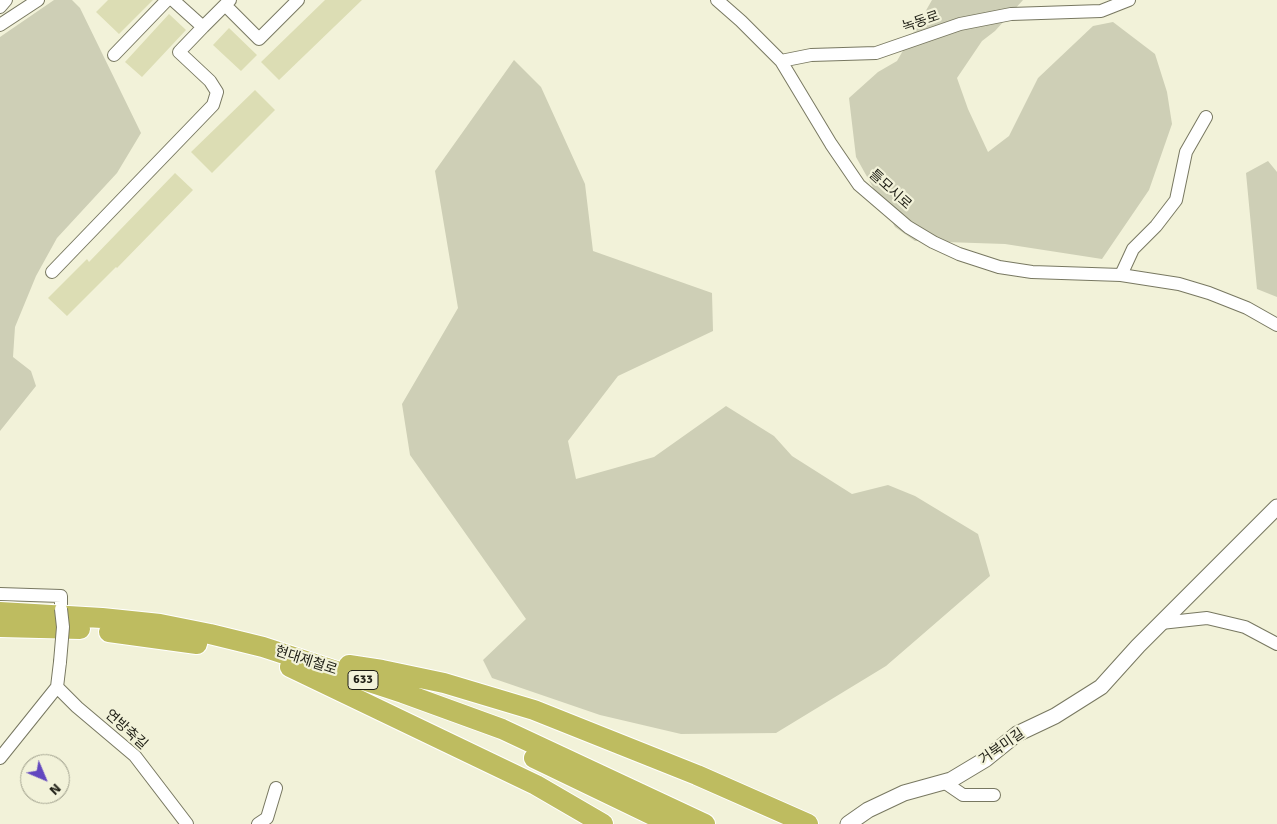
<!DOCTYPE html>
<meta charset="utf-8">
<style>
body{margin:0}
#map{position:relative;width:1277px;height:824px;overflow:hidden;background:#f2f2d9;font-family:Signika,sans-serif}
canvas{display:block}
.north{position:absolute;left:20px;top:754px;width:50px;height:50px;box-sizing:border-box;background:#f2f2d9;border:1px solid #9d9d8a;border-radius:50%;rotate:135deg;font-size:14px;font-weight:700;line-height:20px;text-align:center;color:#1d1d14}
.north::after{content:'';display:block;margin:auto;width:18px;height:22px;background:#6247bf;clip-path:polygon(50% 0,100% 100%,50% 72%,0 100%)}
</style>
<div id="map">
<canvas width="1277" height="824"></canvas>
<div class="north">N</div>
</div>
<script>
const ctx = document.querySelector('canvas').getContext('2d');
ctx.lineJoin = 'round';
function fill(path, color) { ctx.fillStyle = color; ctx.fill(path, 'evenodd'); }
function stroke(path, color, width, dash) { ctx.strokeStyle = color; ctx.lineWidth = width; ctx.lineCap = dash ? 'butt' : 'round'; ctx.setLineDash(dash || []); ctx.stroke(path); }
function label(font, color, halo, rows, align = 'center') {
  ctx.font = font + ' Signika,"Noto Sans KR",sans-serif'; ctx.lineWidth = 4.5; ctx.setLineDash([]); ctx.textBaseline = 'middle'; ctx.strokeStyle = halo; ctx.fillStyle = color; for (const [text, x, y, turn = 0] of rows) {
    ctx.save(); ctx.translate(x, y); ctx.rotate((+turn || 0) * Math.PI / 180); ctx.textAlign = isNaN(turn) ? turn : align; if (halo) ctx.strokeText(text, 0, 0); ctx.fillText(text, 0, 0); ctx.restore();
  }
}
const green = new Path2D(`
 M54,0H72L80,8L141,133L117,173L57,238L36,276L15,327L13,357L31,371L36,386L0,431V37Z
 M932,0H1023L995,31L982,41L957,78L968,109L988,152L1009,136L1038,78L1093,26L1113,22L1155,54L1167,92L1172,124L1149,190L1102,259L1005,244L915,241L895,227L856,157L849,98L878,72L897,61Z
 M514,60L541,87L585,184L593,251L712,293L713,331L618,376L568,441L576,479L654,457L726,406L774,436L792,456L852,494L888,485L915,496L978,534L990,576L886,666L776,733L681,734L600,715L492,678L483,660L526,619L410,455L402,404L458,308L435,171Z
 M1268,161L1277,172V297L1257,289L1246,173Z`);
const building = new Path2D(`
 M108,0H153L119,34L96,12Z
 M325,0H362L279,80L261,62Z
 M169,14L186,30L142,77L125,62Z
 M229,28L257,55L241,71L213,45Z
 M255,90L275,110L212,173L191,152Z
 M175,173L193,190L117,268L116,267L67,316L48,298L87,259L89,262Z`);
const minor = new Path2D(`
 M173,0L203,27L230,0
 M717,0L741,21L781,61L831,144L859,185L908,227L933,242L959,254L999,267L1032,272L1121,275L1179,284L1209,293L1247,308L1277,325
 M225,5L259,39L298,0
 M0,7L6,0
 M0,25L38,0
 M114,55L167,0
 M781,61L811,55L876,53L960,24L1011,14L1101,11L1129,0
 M52,272L213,105L217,92L210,81L179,52L203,27
 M1121,275L1133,249L1156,226L1176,200L1186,152L1206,117
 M0,594L61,596V609
 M1161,623L1207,618L1245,627L1277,644
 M57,687L77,707L135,756L187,824
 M0,758L57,687L60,662
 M944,782L963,795H994
 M258,824L267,818L276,788`);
const tertiary = new Path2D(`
 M848,824L868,810L904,793L951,780L986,759L1017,734L1055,716L1101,687L1138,646L1277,507`);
const trunk = new Path2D(`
 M0,612L102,618L160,624L210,634L263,647L403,693L502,729L705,824
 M0,627L80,629
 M109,632L197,644
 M349,665L382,670L444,683L534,710L697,775L808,824
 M290,667L536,785L603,824
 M534,758L671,824`);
const minorBridge = new Path2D(`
 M60,662L63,627L61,609`);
const shields = [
 [363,680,30]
];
const shieldNames = [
 ["633",363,680]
];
const streetNames = [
 ["녹동로",921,22,-19],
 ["틀모시로",890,190,42],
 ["현대제철로",306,661,18],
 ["연방축길",126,730,42],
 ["거북미길",1002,747,-35]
];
fill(green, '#cecfb6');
fill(building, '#dcddb4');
stroke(minor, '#787861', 14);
stroke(tertiary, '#787861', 17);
stroke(trunk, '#fff', 22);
stroke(minor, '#fff', 12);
stroke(tertiary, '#fff', 15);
stroke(trunk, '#bebc60', 20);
stroke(minorBridge, '#787861', 14, []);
stroke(minorBridge, '#fff', 12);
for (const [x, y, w] of shields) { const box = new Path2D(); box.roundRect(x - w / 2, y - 9.5, w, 19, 4); ctx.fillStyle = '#f2f2d9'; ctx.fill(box); stroke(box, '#1d1d14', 1); }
label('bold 12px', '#1d1d14', null, shieldNames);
label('14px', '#1d1d14', '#f2f2d9', streetNames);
</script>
